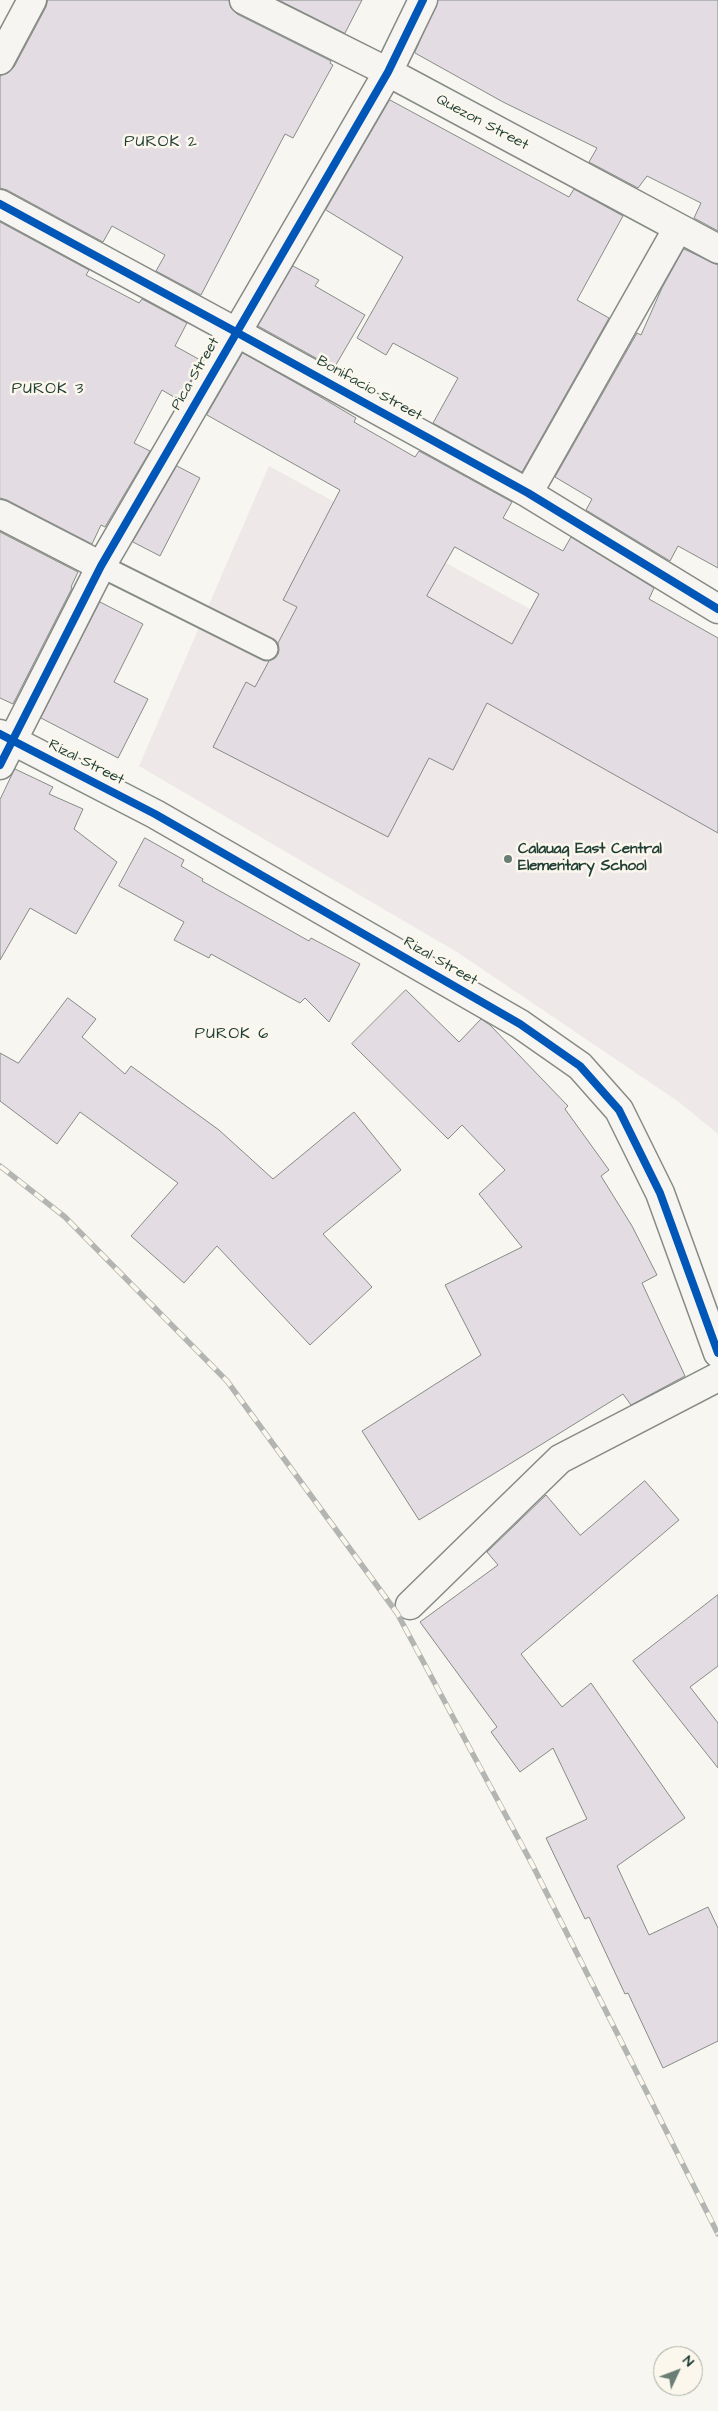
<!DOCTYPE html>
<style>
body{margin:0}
#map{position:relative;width:718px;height:2411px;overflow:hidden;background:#f8f6f0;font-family:"Architects Daughter",sans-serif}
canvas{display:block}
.north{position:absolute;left:653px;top:2346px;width:50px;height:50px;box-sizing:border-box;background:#fbf7ec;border:1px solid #a3ada2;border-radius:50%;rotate:47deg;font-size:14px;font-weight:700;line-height:20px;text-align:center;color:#1f3d34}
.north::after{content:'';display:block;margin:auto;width:18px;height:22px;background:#6b7e76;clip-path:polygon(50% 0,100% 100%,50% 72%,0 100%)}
</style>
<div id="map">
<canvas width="718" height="2411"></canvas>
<div class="north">N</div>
</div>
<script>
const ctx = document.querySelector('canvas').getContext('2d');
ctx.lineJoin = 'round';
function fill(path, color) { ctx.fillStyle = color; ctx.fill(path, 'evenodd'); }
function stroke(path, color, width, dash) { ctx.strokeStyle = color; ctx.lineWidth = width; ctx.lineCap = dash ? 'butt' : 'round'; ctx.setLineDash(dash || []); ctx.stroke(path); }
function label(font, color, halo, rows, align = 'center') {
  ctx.font = font + ' "Architects Daughter",sans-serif'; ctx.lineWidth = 5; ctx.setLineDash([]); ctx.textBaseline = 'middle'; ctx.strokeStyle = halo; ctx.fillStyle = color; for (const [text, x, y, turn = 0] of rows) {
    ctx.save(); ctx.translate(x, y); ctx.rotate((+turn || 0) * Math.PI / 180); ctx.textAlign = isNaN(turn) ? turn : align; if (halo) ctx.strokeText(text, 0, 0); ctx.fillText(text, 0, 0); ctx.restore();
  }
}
const built = new Path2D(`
 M269,466L718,712V1134L679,1102L457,952L139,766Z`);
const building = new Path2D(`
 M48,0H229L231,8L237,14L331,61L330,63L333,65L293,138L285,134L201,295L156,271L165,255L112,226L103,242L7,190L0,188V76L8,73L14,67L46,7Z
 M279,0H362L345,33Z
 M438,0H718V231L694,218L701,203L647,176L638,188L589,162L597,148L503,102L415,53Z
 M390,100L569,197L574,189L623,216L577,300L609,318L522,472L433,423L458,378L393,343L386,355L357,338L403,257L326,210Z
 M0,222L89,270L86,275L139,303L142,299L187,323L175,346L202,361L179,400L162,390L134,443L150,451L105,527L101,525L92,544L7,500L0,498Z
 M684,249L718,265V568L678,546L670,561L586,510L592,499L555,477L637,333L641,335L662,288Z
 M293,266L319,280L315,286L365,315L334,368L258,326Z
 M243,353L319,396L356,418L354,422L415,457L419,451L512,502L503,518L563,551L571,537L654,588L649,599L718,638V833L487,703L453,770L429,758L388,837L213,747L246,682L255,687L269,661L278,654V643L297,607L283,600L340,490L207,415ZM455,547L539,594L512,644L427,596Z
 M177,466L200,478L160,556L133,542Z
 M0,532L78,572L71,587L72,588L13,704L0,698Z
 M100,602L143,624L114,682L148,699L118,758L41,718Z
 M15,769L53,787L49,794L83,809L74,829L117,862L76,934L30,908L0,960V800Z
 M145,838L184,860L181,866L203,879L202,881L309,941L311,938L360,964L329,1022L305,998L300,1003L211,954L209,958L174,940L184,922L119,886Z
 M406,990L459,1042L481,1019L490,1025L568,1106L565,1109L609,1170L601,1176L632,1226L657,1275L642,1283L685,1376L631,1405L623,1394L419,1520L362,1431L481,1355L445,1285L522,1247L479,1194L505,1170L462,1125L448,1139L352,1044Z
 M68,998L96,1019L82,1037L125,1074L131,1066L219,1130L273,1179L354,1112L401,1170L323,1234L372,1287L310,1345L217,1246L184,1283L131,1236L178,1183L80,1112L57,1144L0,1101V1053L18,1063Z
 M645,1481L679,1520L521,1654L562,1707L591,1683L685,1818L617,1866L649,1935L708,1907L718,1928V2041L663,2068L628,1993L625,1994L589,1917L585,1919L546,1838L587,1819L553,1748L520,1772L491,1732L497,1727L420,1622L498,1565L487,1552L546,1495L580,1535Z
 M718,1595V1666L690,1687L718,1723V1768L633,1661Z`);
const lane = new Path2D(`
 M101,566L267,649`);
const street = new Path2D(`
 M244,0L388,72L718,249
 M0,60L32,0
 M0,204L236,332L528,493L718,609
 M528,493L678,228
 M0,514L101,566
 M0,765L101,566L388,72L423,0
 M410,1605L560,1459L718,1377`);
const secondary = new Path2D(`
 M0,734L155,814L520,1024L580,1066L619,1110L660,1193L718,1353`);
const rail = new Path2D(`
 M0,1166L65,1217L227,1381L397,1613L532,1864L718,2234`);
const cycleway = new Path2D(`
 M0,204L236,332L528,493L718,609
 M0,734L155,814L520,1024L580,1066L619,1110L660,1193L718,1353
 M0,765L101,566L388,72L423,0`);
const markers = [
 [508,859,5,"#6b7e76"]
];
const streetNames = [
 ["Quezon Street",482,123,28],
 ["Pica Street",196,374,-60],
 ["Bonifacio Street",369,389,29],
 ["Rizal Street",86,763,27],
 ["Rizal Street",440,962,30]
];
const poiNames = [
 ["Calauag East Central",518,850],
 ["Elementary School",518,867]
];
const neighbourhoodNames = [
 ["PUROK 2",161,143],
 ["PUROK 3",48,390],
 ["PUROK 6",232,1035]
];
fill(built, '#eee8e9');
fill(building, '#e3dde3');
stroke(building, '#868b86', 1);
stroke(lane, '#868b86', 25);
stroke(street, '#868b86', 31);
stroke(secondary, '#868b86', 31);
stroke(lane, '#f6f5f1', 21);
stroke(street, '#f6f5f1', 28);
stroke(secondary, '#f6f5f1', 28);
stroke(rail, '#b2b5b1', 5.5);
stroke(rail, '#fbf7ec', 4, [11]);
stroke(cycleway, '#0057b8', 8);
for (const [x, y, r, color] of markers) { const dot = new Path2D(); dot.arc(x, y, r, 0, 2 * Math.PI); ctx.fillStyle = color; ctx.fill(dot); stroke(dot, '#fbf7ec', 2); }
label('15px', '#1f3d34', '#fbf7ec', streetNames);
label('bold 15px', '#1f3d34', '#fbf7ec', poiNames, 'left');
ctx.letterSpacing = '1px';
label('16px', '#1f3d34', '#fbf7ec', neighbourhoodNames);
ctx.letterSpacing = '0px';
</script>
